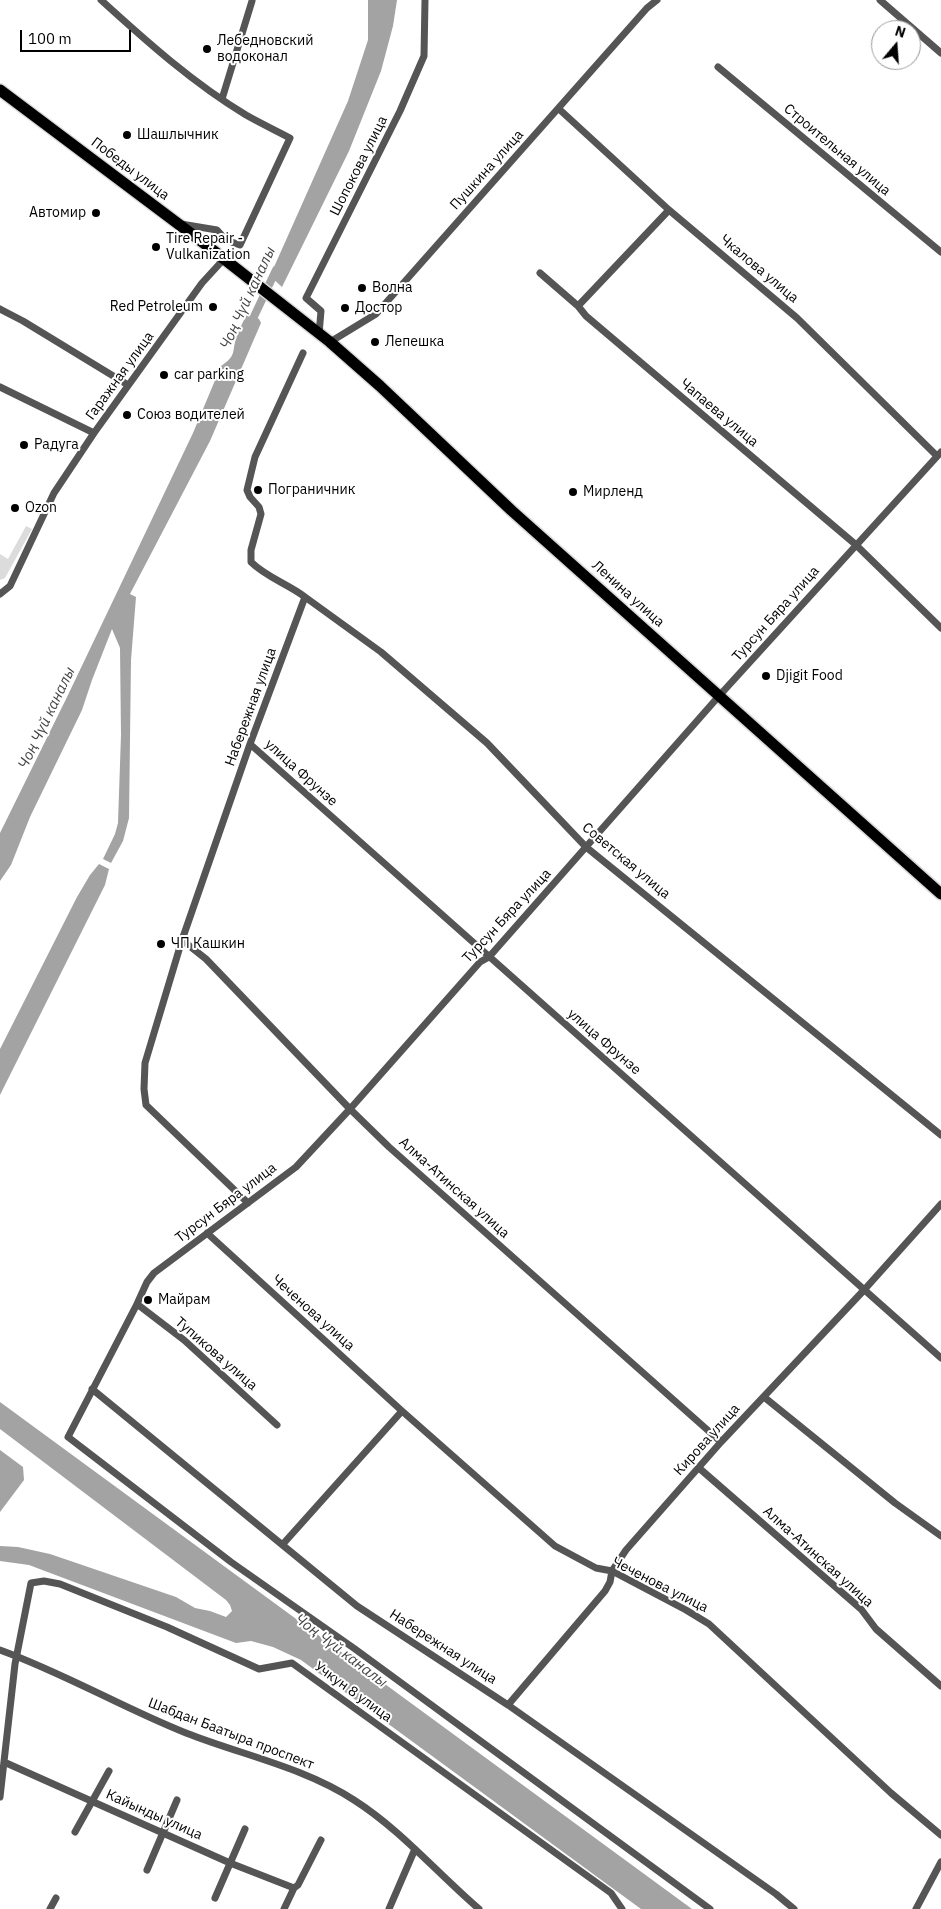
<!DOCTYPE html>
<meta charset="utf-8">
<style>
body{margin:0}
#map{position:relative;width:941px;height:1909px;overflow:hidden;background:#fff;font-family:"IBM Plex Sans",sans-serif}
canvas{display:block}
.north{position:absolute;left:871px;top:20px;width:50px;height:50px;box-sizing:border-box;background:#fff;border:1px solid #999;border-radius:50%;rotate:18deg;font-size:14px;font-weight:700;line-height:20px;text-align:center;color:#000}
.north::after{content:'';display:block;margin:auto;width:18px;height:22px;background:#000;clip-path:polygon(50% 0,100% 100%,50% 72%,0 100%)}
.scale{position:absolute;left:20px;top:30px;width:111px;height:22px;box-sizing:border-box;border:2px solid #000;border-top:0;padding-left:6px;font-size:15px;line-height:18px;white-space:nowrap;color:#000;-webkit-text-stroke:4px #fff;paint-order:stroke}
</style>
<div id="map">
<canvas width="941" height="1909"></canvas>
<div class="north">N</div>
<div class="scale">100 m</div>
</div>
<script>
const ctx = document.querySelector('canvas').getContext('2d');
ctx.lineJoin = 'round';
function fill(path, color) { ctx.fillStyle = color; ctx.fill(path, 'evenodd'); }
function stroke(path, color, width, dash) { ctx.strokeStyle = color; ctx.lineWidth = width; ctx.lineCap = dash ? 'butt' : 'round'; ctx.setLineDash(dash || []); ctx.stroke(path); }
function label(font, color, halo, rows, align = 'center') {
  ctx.font = font + ' "IBM Plex Sans",sans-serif'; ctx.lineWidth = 4; ctx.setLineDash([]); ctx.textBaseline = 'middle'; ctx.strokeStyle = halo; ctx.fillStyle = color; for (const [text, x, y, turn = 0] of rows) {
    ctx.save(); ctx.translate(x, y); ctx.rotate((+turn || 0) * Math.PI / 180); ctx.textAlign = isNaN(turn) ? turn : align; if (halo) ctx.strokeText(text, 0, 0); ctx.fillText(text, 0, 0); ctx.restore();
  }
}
const green = new Path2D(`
 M26,526L32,529L5,578L0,580V554L8,559Z`);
const water = new Path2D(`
 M368,0H397L393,26L381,71L349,151L282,287L270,276L348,101L368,40Z
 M248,312L259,319L261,323L210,441L130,594L136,597L131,660L129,818L123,841L111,863L103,859L115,834L118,823L121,735L120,648L112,629L92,680L82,710L30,817L11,865L0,881V833L68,695L193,433L221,366C236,356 232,353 236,338C239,329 244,320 248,312Z
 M99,864L109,869L105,885L0,1095V1049L77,897L90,875Z
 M0,1402L692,1909H641L301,1660L273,1647L251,1641L236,1643L29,1565L0,1561V1546L18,1547L50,1554L176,1597L195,1608L210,1611L226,1617L232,1611L230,1605L226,1600L0,1429Z
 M0,1450L23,1467L24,1480L0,1512Z`);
const canal = new Path2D(`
 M250,325L276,270`);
const street = new Path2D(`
 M101,0C146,41 193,83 246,115C260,123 275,130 290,138L240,245L226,240L217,230L181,224
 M880,0L941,53
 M718,67L941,252
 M222,99L252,1
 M559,109L669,210L797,318L937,456
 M669,210L578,306L586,316L855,544L941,628
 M540,273L578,306
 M0,309L23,321L128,385
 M319,334L321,311L306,298L400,111L424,56L425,0
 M330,342L376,314L647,8L657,0
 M0,387L94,433
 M0,594L10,586L54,493L94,433L202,283L224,259
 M305,597L381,652L487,743L586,847L941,1135
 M250,744L941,1358
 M182,940L206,959L350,1109L389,1147L721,1442
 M248,1203L146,1105L144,1089L145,1063L182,940L250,744L305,597C288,584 266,577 251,562V550L261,514L259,507L250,497L247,490L255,457L303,353
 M207,1233L402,1411L555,1546L596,1568L612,1571L686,1610L709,1624L891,1793L941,1835
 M137,1304L184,1340L277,1425
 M92,1389L357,1606L508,1705L776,1894L794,1909
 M764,1397L895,1503L941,1536
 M699,1468L861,1609L876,1629L941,1686
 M283,1544L402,1411
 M0,1650C64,1673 123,1708 186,1733C242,1755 303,1767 354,1800C401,1830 437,1873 479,1909
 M508,1705L605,1591L610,1582L612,1571L626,1550L721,1442L865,1289L941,1204
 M4,1762L230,1863L294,1888
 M0,1797L15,1664L31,1583L44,1581L60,1584L167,1627L259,1669L292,1663L611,1893L622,1909
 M75,1832L109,1771
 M147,1870L177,1800
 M215,1898L245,1829
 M50,1909L56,1898
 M284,1909L294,1888L298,1885L321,1840
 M389,1909L415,1849
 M710,1909L355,1649L231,1562L68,1437L137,1304L147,1282L154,1273L296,1167L350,1109L480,962L489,957L719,696L941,452
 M916,1909L941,1862`);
const primary = new Path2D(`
 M0,90L205,244L330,342L380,386L511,510L941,894`);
const markers = [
 [207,49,5,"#000"],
 [127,135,5,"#000"],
 [96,213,5,"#000"],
 [156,247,5,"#000"],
 [362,288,5,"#000"],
 [213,307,5,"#000"],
 [345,308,5,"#000"],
 [375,342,5,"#000"],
 [164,375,5,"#000"],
 [127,415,5,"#000"],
 [24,445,5,"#000"],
 [258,490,5,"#000"],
 [573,492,5,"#000"],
 [15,508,5,"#000"],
 [766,676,5,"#000"],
 [161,944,5,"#000"],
 [148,1300,5,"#000"]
];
const poiNames = [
 ["Лебедновский",217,41],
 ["водоконал",217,57],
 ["Шашлычник",137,135],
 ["Автомир",86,213,"right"],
 ["Tire Repair -",166,239],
 ["Vulkanization",166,255],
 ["Волна",372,288],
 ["Red Petroleum",203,307,"right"],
 ["Достор",355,308],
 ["Лепешка",385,342],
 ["car parking",174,375],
 ["Союз водителей",137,415],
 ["Радуга",34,445],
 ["Пограничник",268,490],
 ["Мирленд",583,492],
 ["Ozon",25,508],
 ["Djigit Food",776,676],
 ["ЧП Кашкин",171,944],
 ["Майрам",158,1300]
];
const streetNames = [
 ["Строительная улица",837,150,40],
 ["Шопокова улица",359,166,-63],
 ["Победы улица",130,169,37],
 ["Пушкина улица",487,170,-48],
 ["Чкалова улица",759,269,40],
 ["Гаражная улица",120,376,-54],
 ["Чапаева улица",719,413,40],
 ["Ленина улица",628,594,42],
 ["Турсун Бяра улица",776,614,-48],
 ["Набережная улица",251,707,-70],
 ["улица Фрунзе",301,773,42],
 ["Советская улица",626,861,40],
 ["Турсун Бяра улица",507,916,-47],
 ["улица Фрунзе",604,1042,41],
 ["Алма-Атинская улица",454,1188,42],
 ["Турсун Бяра улица",226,1203,-37],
 ["Чеченова улица",313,1313,42],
 ["Тупикова улица",216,1354,41],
 ["Кирова улица",707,1440,-48],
 ["Алма-Атинская улица",818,1557,42],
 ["Чеченова улица",660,1585,27],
 ["Набережная улица",443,1647,33],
 ["Учкун 8 улица",353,1692,36],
 ["Шабдан Баатыра проспект",231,1734,21],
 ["Кайынды улица",154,1815,24]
];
const waterNames = [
 ["Чоң Чүй каналы",248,298,-65],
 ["Чоң Чүй каналы",47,718,-64],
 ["Чоң Чүй каналы",341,1651,37]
];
fill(green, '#dcdcdc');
fill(water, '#a3a3a3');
stroke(canal, '#a3a3a3', 8);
stroke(primary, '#dbdbdb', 14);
stroke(street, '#555', 7);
stroke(primary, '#000', 11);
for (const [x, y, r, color] of markers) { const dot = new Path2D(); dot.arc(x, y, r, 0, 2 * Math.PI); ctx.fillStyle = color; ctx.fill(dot); stroke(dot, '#fff', 2); }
label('14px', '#000', '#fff', poiNames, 'left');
label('14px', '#000', '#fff', streetNames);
label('italic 15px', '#444', '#fff', waterNames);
</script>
